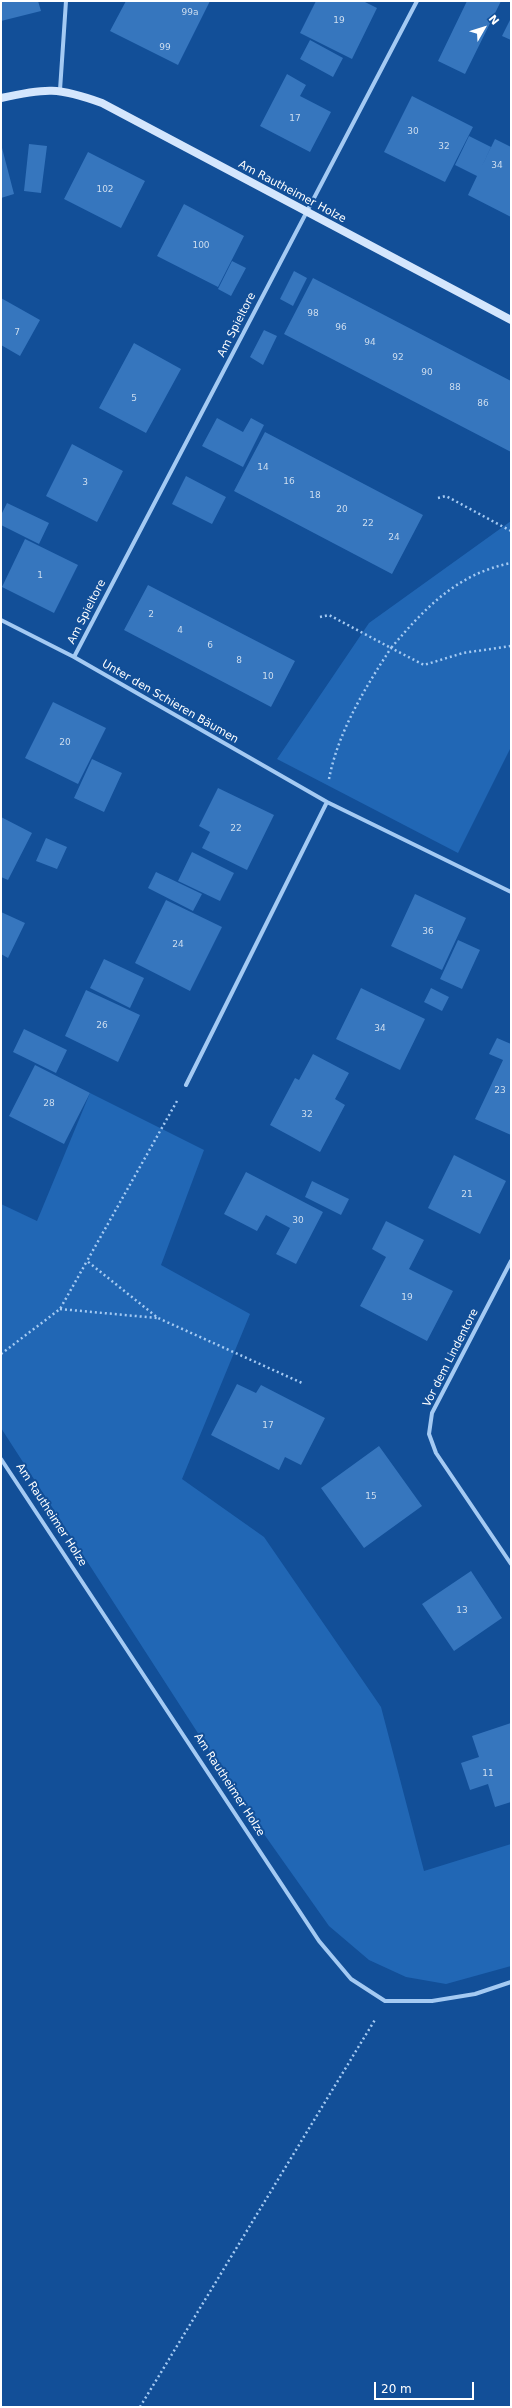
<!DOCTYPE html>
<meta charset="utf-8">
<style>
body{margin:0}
#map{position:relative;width:512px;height:2408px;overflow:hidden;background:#124f98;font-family:"DejaVu Sans",sans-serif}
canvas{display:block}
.frame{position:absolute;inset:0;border:2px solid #fff;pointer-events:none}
.north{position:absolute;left:464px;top:8px;width:40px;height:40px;-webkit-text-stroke:3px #124f98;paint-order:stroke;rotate:51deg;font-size:11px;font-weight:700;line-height:16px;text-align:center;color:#fff}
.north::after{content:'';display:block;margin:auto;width:14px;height:18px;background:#fff;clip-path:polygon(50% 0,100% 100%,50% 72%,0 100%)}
.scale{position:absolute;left:374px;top:2382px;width:100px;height:18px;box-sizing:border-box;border:2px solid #fff;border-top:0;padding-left:5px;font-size:12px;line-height:14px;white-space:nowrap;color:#fff;-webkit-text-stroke:3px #124f98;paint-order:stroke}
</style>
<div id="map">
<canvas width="512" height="2408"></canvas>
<div class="frame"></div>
<div class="north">N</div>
<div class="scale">20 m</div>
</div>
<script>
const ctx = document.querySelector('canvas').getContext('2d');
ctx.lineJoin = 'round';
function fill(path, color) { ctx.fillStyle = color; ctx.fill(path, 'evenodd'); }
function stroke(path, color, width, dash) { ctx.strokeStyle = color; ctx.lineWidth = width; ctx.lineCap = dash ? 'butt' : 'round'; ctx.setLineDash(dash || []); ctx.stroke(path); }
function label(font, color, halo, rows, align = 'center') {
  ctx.font = font + ' "DejaVu Sans",sans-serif'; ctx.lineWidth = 4; ctx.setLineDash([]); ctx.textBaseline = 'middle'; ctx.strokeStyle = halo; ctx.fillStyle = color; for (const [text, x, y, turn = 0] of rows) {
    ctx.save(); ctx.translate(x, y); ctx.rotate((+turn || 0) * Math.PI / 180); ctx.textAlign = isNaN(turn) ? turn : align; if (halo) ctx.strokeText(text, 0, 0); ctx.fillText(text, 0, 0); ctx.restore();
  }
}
const green = new Path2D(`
 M511,521V747L458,853L277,759L369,623Z
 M90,1093L204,1150L161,1265L250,1314L182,1479L264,1537L381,1707L424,1871L511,1844V1966L446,1984L406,1977L369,1960L329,1926L254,1820L1,1428V1204L37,1221Z`);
const building = new Path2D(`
 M1,1H38L41,11L1,21Z
 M126,1H210L178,65L110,31Z
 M316,1H363L377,8L352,59L300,33Z
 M467,1H501L465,74L438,61Z
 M511,18V40L502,36Z
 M310,40L343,58L333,77L300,59Z
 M287,74L306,85L300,96L331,112L310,152L260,126Z
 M412,96L473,127L445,182L384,152Z
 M469,136L491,147L481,168L495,139L511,147V217L468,195L477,176L455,165Z
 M1,144L14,194L1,198Z
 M29,144L47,146L41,193L24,191Z
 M88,152L145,181L121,228L64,199Z
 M184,204L244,236L218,287L157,256Z
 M232,261L246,268L231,296L218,289Z
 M294,271L307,278L293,306L280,299Z
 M313,278L511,381V452L284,334Z
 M1,298L40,320L20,356L1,345Z
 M264,330L277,336L263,365L250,357Z
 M134,343L181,369L146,433L99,408Z
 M217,418L243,432L251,418L264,425L243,467L202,446Z
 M265,432L423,515L392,574L234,491Z
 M72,444L123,471L97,522L46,496Z
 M186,476L226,497L212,524L172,504Z
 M7,503L49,523L39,544L1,525V515Z
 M25,539L78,565L54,613L2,587Z
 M148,585L295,661L271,707L124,630Z
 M53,702L106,728L78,784L25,758Z
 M92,759L122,773L104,812L74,798Z
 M218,788L274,815L247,870L202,848L210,832L199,826Z
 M1,817L32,833L8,880L1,877Z
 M46,838L67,847L57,869L36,861Z
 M192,852L234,873L220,901L178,881Z
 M156,872L202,894L193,911L148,888Z
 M415,894L466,918L442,970L391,946Z
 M166,900L222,927L190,991L135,963Z
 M1,912L25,923L8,958L1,954Z
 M458,940L480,950L462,989L440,979Z
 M104,959L144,978L130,1008L90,988Z
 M361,988L425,1019L400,1070L336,1039Z
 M431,988L449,997L442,1011L424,1002Z
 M86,990L140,1015L118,1062L65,1036Z
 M24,1029L67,1050L56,1073L13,1052Z
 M497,1038L511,1044V1135L475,1119L503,1060L489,1054Z
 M313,1054L349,1073L335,1099L345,1105L320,1152L270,1125L295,1078L299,1080Z
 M35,1065L90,1093L64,1144L9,1116Z
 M454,1155L506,1181L480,1234L428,1208Z
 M246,1172L323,1212L296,1264L276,1254L290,1228L266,1215L257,1231L224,1214Z
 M312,1181L349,1199L341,1215L305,1197Z
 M386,1221L424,1240L409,1269L453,1291L427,1341L360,1306L386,1257L372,1249Z
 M237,1384L256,1393L261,1385L325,1418L301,1465L285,1457L279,1470L211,1435Z
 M379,1446L422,1506L364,1548L321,1488Z
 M471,1571L502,1618L454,1651L422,1604Z
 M511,1723V1802L495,1807L488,1784L470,1790L461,1763L479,1757L472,1736Z`);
const path = new Path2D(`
 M438,498L446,496L511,531
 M320,617L329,615L391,648C426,607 457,574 511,563
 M329,779C338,732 365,688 391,648L424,665L463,653L511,646
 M177,1101L87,1261L158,1318L302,1383
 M60,1309L157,1318
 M1,1354L60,1309L87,1261
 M140,2407L376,2018`);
const street = new Path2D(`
 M60,90L66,1
 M1,620L74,657L327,802L511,892
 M74,657L417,1
 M186,1085L327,802
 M511,1261L432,1413L429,1434L436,1453L511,1564
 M1,1459L319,1941L351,1979L385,2001H432L475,1994L511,1982`);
const secondary = new Path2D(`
 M1,98C46,88 58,87 102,103L511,320`);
const numberNames = [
 ["99a",190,13],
 ["19",339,21],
 ["99",165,48],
 ["17",295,119],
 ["30",413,132],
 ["32",444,147],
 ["34",497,166],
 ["102",105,190],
 ["100",201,246],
 ["98",313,314],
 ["96",341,328],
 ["7",17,333],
 ["94",370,343],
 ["92",398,358],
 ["90",427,373],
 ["88",455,388],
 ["5",134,399],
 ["86",483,404],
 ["14",263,468],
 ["16",289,482],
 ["3",85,483],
 ["18",315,496],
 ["20",342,510],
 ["22",368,524],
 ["24",394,538],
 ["1",40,576],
 ["2",151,615],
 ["4",180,631],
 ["6",210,646],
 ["8",239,661],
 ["10",268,677],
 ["20",65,743],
 ["22",236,829],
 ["36",428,932],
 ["24",178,945],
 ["26",102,1026],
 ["34",380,1029],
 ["23",500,1091],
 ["28",49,1104],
 ["32",307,1115],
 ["21",467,1195],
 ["30",298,1221],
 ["19",407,1298],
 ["17",268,1426],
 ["15",371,1497],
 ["13",462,1611],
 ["11",488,1774]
];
const streetNames = [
 ["Am Rautheimer Holze",292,192,28],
 ["Am Spieltore",237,325,-63],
 ["Am Spieltore",87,612,-63],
 ["Unter den Schieren Bäumen",170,702,30],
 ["Vor dem Lindentore",451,1358,-63],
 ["Am Rautheimer Holze",51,1515,57],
 ["Am Rautheimer Holze",229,1785,57]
];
fill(green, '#2167b5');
fill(building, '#3676be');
stroke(path, '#a4caf3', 2.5, [2, 3]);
stroke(street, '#a4caf3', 4);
stroke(secondary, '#d4e6fd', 8);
label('9px', '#cdddef', null, numberNames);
label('11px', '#fff', '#124f98', streetNames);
</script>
